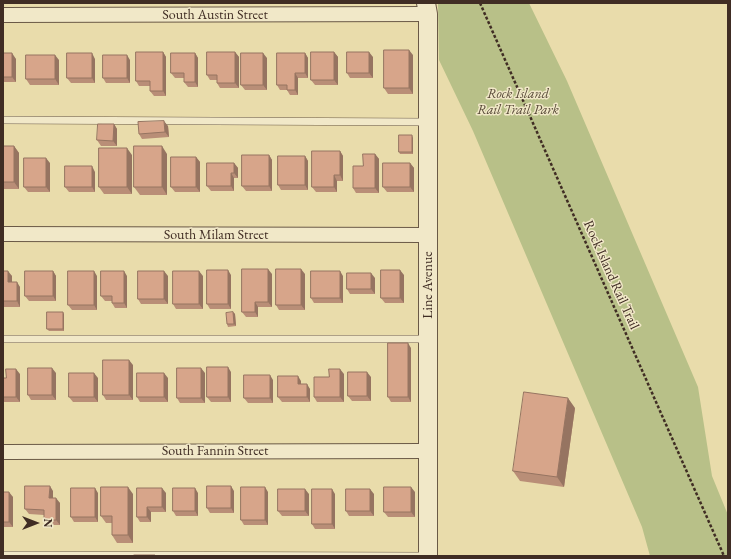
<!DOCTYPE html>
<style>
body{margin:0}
#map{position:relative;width:731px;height:559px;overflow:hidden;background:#e9dcab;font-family:"EB Garamond",serif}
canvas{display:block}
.frame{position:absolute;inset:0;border:4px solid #402d24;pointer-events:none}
.north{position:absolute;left:16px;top:503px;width:40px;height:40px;-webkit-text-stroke:3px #f1e8c8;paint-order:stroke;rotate:90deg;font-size:11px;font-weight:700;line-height:16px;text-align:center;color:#402d24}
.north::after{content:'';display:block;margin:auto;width:14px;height:18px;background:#402d24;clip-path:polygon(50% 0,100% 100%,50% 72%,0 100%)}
</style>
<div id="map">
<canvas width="731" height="559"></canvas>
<div class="frame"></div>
<div class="north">N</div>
</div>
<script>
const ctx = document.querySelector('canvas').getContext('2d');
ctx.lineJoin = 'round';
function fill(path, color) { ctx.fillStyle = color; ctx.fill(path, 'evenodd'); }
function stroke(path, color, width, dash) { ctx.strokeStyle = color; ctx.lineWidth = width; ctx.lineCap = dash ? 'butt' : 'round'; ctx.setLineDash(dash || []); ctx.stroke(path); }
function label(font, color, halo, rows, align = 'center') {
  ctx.font = font + ' "EB Garamond",serif'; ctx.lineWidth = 3; ctx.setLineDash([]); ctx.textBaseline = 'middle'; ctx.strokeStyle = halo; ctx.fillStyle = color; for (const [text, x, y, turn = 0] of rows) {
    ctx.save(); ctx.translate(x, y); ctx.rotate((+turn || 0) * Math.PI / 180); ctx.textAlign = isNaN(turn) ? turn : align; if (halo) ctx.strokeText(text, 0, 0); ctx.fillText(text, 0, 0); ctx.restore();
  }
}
const green = new Path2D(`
 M438,3H529L567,81L698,387L712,476L728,515V556H650L642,527L473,131L439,60Z`);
const path = new Path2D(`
 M480,3L724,556`);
const service = new Path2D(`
 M3,120L428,122
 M3,339H428
 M3,555L428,556`);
const minor = new Path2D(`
 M3,15L428,14
 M3,234L428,235
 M3,452L427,451`);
const tertiary = new Path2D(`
 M426,3L428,14V556`);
const wall = new Path2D(`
 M163,52L166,57V96H154L150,91V86H139L136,81Z
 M235,52L239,57V88H220L217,83V80H210L207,75Z
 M334,52L338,57V85H315L311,80Z
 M3,53L16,59V82H3Z
 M195,53L198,58V87H188L184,82V78H175L171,73Z
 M305,53L308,58V78H298V95H290L287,90H280L277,85Z
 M413,55V94H388L384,88Z
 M373,57V78H350L347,73Z
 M267,58V90H245L241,85Z
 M95,59V83H71L67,78Z
 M59,60V85H30L26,79Z
 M130,60V83H106L103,78Z
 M114,124L117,129V146H101L97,140Z
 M168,126L169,137L142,139L139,134Z
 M413,138V154H400L399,152Z
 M3,146H14L19,153V189H3Z
 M340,151L343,156V181H337V192H316L312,187Z
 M167,154V195H140L134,187Z
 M375,154L379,159V193H356L353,188L363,166Z
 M132,155V194H104L99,187Z
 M269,155L272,160V191H246L242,186Z
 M305,156L308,161V190H281L278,185Z
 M196,157L200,162V192H175L171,187Z
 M50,163V192H28L24,187Z
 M234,163L238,168V178H234V191H211L207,186Z
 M410,163L414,168V192H387L383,187Z
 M95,172V192H69L65,187Z
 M3,271L12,276V282L20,287V307H3Z
 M53,271L56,276V301H29L25,296Z
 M272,274V307H258V317H246L242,312Z
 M305,274V310H279L276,305Z
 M231,275V309H210L207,304Z
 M404,275V303H385L381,298Z
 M97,276V310H72L68,305Z
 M127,276V308H115L112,303V301H105L101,296Z
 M168,276V304H141L138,299Z
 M203,276V309H176L173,304Z
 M343,276V303H314L311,298Z
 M375,278V294H350L347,289Z
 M233,312L235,314L236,326L228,327L227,324Z
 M64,314V331H49L47,329Z
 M411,348V402H391L388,397Z
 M133,365V400H106L103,395Z
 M231,372V402H211L207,397Z
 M56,373V400H31L28,395Z
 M205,373V403H180L177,398Z
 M20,374V402H3V378H6Z
 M344,374V402H317L314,397L329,377Z
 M371,377V401H352L348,396Z
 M98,378V402H73L69,397Z
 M168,378V402H140L137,397Z
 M273,380V403H248L244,398Z
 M301,381V384L310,389V402H282L278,397Z
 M575,408L564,487L520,481L513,471Z
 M137,488L166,493V512H151V522H140L137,517Z
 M53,491V498L60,503V525H48L44,520V515L29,514L25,509Z
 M234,491V513H210L207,508Z
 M3,492L13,497V527H3Z
 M268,492V525H244L241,520Z
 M415,492V517H388L384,512Z
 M98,493V522H74L71,517Z
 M198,493V516H176L173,511Z
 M133,494V543H117L112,535V523H106L101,516Z
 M309,494V516H282L278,511Z
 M335,494V529H315L312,524Z
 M374,494V516H349L346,511Z`);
const shadedWall = new Path2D(`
 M409,50L413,55V94L409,88Z
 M163,52L166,57V96L163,91Z
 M235,52L239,57V88L235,83Z
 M334,52L338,57V85L334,80Z
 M369,52L373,57V78L369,73Z
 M12,53L16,59V82L12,77Z
 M92,53L95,59V83L92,78Z
 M195,53L198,58V87L195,82Z
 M263,53L267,58V90L263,85Z
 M305,53L308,58V78L305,73Z
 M55,55L59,60V85L55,79Z
 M127,55L130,60V83L127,78Z
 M295,73L298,78V95L295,90Z
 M164,121L168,126L169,137L165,132Z
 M114,124L117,129V146L113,141Z
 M412,135L413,138V154L412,152Z
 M14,146L19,153V189L14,182Z
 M162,146L167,154V195L162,187Z
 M127,148L132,155V194L127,187Z
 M340,151L343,156V181L340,175Z
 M375,154L379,159V193L375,188Z
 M269,155L272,160V191L269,186Z
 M305,156L308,161V190L305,185Z
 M196,157L200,162V192L196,187Z
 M46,158L50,163V192L46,187Z
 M234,163L238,168V178L234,173Z
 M410,163L414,168V192L410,187Z
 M92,166L95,172V192L92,187Z
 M231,173L234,178V191L231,186Z
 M334,175L337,181V192L334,187Z
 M268,269L272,274V307L268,302Z
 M301,269L305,274V310L301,305Z
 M228,270L231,275V309L228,304Z
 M400,270L404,275V303L400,298Z
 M8,271L12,276V287L8,282Z
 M53,271L56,276V301L53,296Z
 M94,271L97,276V310L94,305Z
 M124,271L127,276V308L124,303Z
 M164,271L168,276V304L164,299Z
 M199,271L203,276V309L199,304Z
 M340,271L343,276V303L340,298Z
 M371,273L375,278V294L371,289Z
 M17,282L20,287V307L17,301Z
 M255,302L258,307V317L255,312Z
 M63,312L64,314V331L63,329Z
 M233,312L235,314L236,326L234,324Z
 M408,343L411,348V402L408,397Z
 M129,360L133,365V400L129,395Z
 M228,367L231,372V402L228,397Z
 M52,368L56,373V400L52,395Z
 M201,368L205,373V403L201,398Z
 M16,369L20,374V402L16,397Z
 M340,369L344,374V402L340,397Z
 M367,372L371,377V401L367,396Z
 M94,373L98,378V402L94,397Z
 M164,373L168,378V402L164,397Z
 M270,375L273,380V403L270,398Z
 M298,376L301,381V389L298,384Z
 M307,384L310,389V402L307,397Z
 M568,398L575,408L564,487L557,477Z
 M50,486L53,491V503L49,498Z
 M231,486L234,491V513L231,508Z
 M128,487L133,494V543L128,535Z
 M265,487L268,492V525L265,520Z
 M411,487L415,492V517L411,512Z
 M95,488L98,493V522L95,517Z
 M162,488L166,493V512L162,507Z
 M195,488L198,493V516L195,511Z
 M305,489L309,494V516L305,511Z
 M332,489L335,494V529L332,524Z
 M370,489L374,494V516L370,511Z
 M9,492L13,497V527L9,522Z
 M56,498L60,503V525L56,520Z
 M147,507L151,512V522L147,517Z`);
const building = new Path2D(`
 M384,50H409V88H384Z
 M136,52H163V91H150V81H136Z
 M207,52H235V83H217V75H207Z
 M311,52H334V80H311Z
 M347,52H369V73H347Z
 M3,53H12V77H3Z
 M67,53H92V78H67Z
 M171,53H195V82H184V73H171Z
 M241,53H263V85H241Z
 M277,53H305V73H295V90H287V85H277Z
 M26,55H55V79H26Z
 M103,55H127V78H103Z
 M164,121L165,132L139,134L138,122Z
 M98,124H114L113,141L97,140Z
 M399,135H412V152H399Z
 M3,146H14V182H3Z
 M134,146H162V187H134Z
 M99,148H127V187H99Z
 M312,151H340V175H334V187H312Z
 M363,154H375V188H353V166H363Z
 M242,155H269V186H242Z
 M278,156H305V185H278Z
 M171,157H196V187H171Z
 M24,158H46V187H24Z
 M207,163H234V173H231V186H207Z
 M383,163H410V187H383Z
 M65,166H92V187H65Z
 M242,269H268V302H255V312H242Z
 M276,269H301V305H276Z
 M207,270H228V304H207Z
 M381,270H400V298H381Z
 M3,271H8V282H17V301H3Z
 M25,271H53V296H25Z
 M68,271H94V305H68Z
 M101,271H124V303H112V296H101Z
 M138,271H164V299H138Z
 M173,271H199V304H173Z
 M311,271H340V298H311Z
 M347,273H371V289H347Z
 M47,312H63V329H47Z
 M233,312L234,324H227L226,313Z
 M388,343H408V397H388Z
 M103,360H129V395H103Z
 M207,367H228V397H207Z
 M28,368H52V395H28Z
 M177,368H201V398H177Z
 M6,369H16V397H3V378H6Z
 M329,369H340V397H314V377H329Z
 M348,372H367V396H348Z
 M69,373H94V397H69Z
 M137,373H164V397H137Z
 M244,375H270V398H244Z
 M278,376H298V384H307V397H278Z
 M524,392L568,398L557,477L513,471Z
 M25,486H50L49,498H56V520H44V510L25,509Z
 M207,486H231V508H207Z
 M101,487H128V535H112V516H101Z
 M241,487H265V520H241Z
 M384,487H411V512H384Z
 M71,488H95V517H71Z
 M137,488H162V507H147V517H137Z
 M173,488H195V511H173Z
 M278,489H305V511H278Z
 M312,489H332V524H312Z
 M346,489H370V511H346Z
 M3,492H9V522H3Z
 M134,555H155V556H134Z`);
const streetNames = [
 ["South Austin Street",215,15],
 ["South Milam Street",216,235],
 ["Rock Island Rail Trail",611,275,66],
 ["Line Avenue",428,285,-90],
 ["South Fannin Street",215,451]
];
const parkNames = [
 ["Rock Island",518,94],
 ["Rail Trail Park",518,110]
];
fill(green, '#b8c088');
stroke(service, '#6a5946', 8);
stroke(minor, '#6a5946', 16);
stroke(tertiary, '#6a5946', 20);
stroke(path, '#402d24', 2.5, [3, 2]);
stroke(service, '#f1e8c8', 7);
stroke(minor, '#f1e8c8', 14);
stroke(tertiary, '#f1e8c8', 18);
fill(wall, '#b98e77');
fill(shadedWall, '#967461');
fill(building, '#d7a58a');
stroke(building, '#967461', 1);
label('14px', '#402d24', '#f1e8c8', streetNames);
label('italic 14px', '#584a38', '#f1e8c8', parkNames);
</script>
